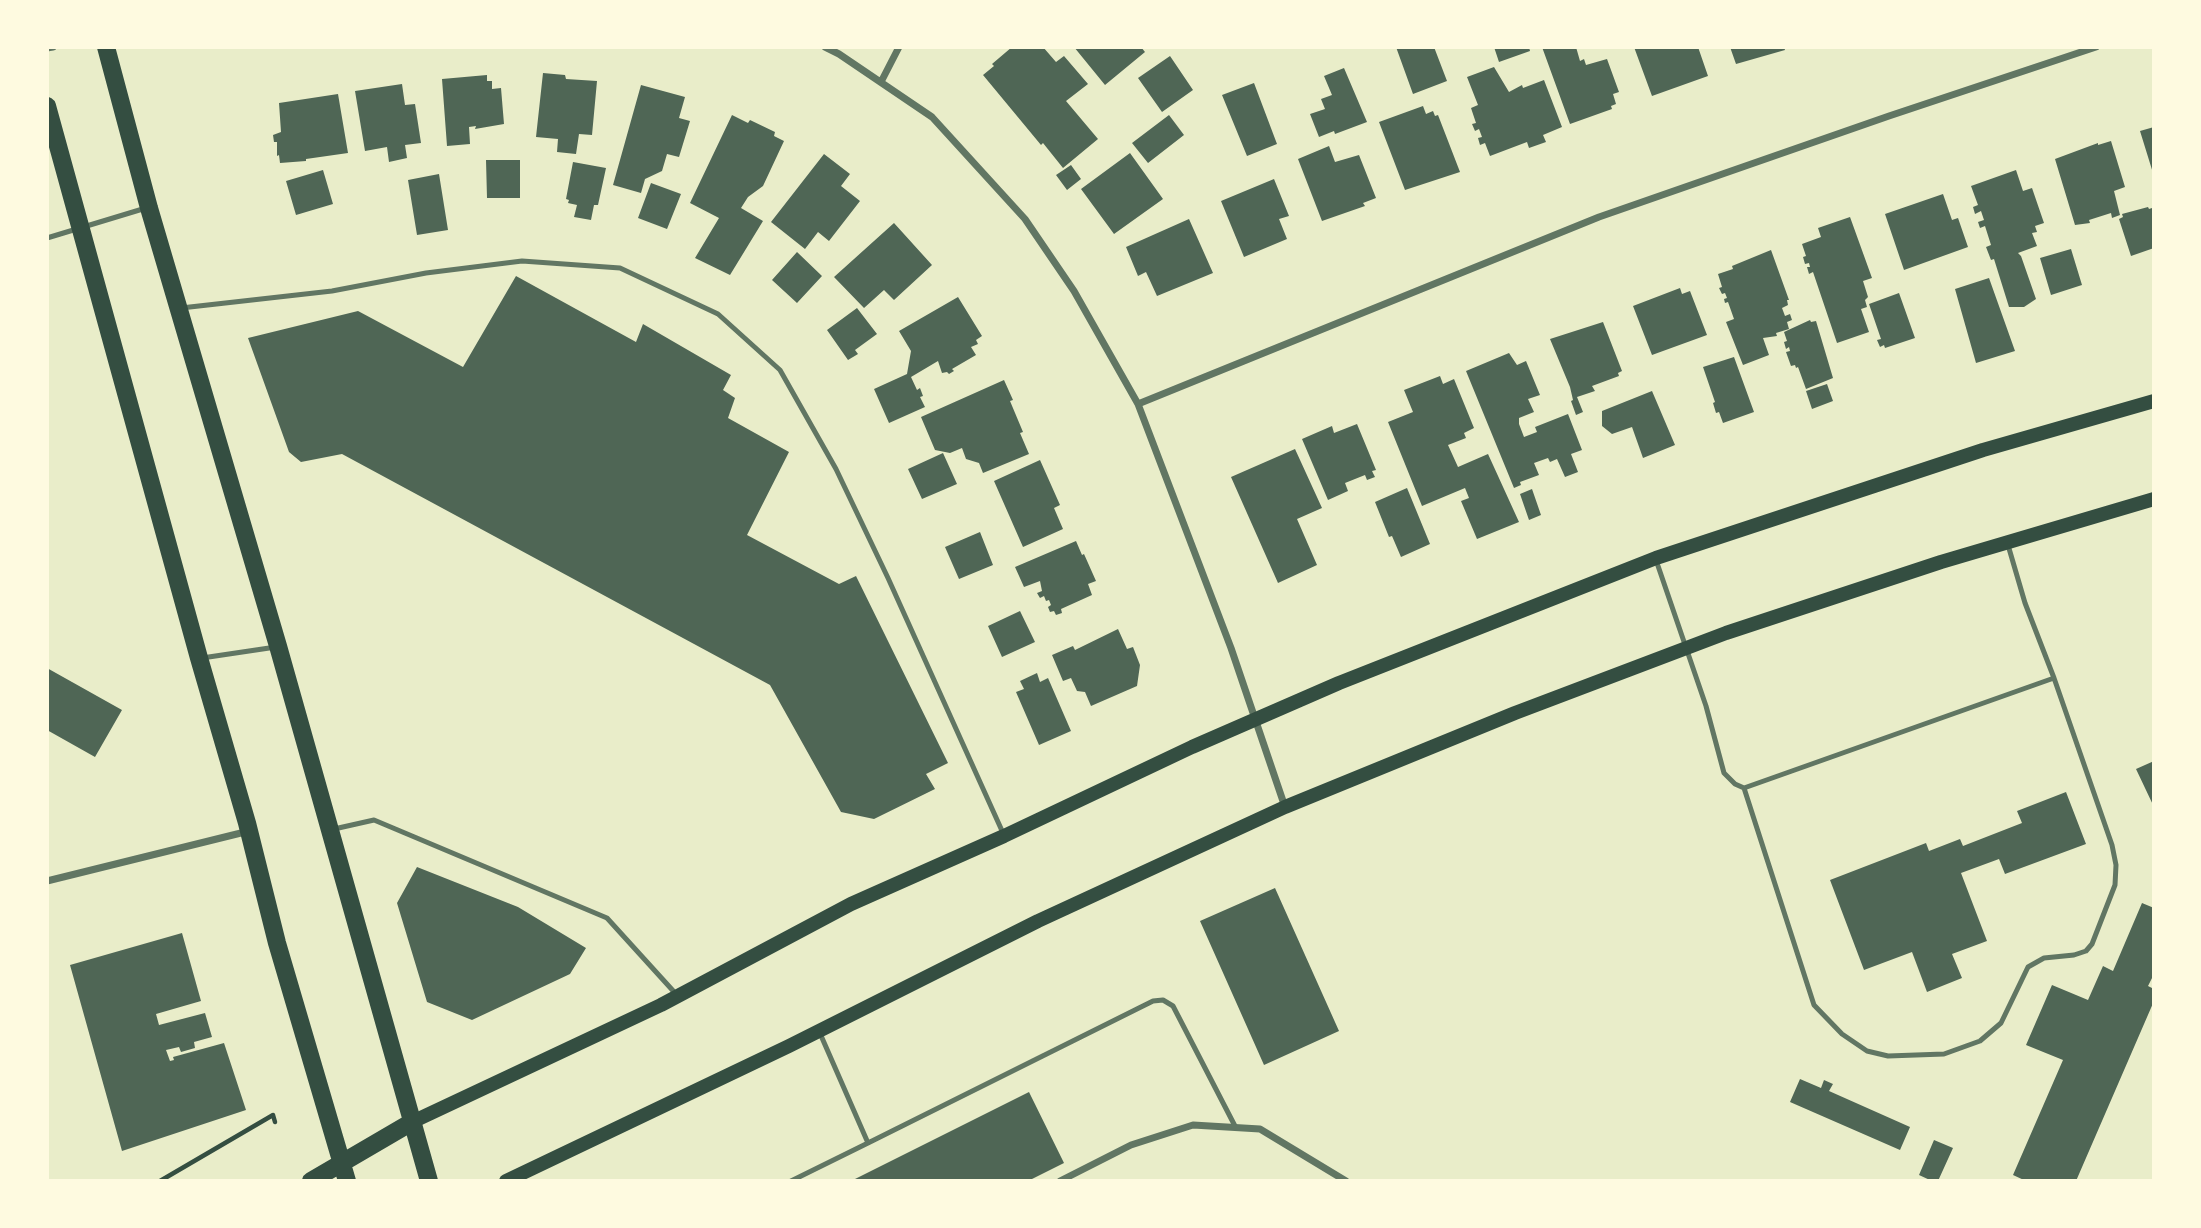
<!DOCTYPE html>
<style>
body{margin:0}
#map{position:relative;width:2201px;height:1228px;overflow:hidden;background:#e9edc9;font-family:"Space Grotesk",sans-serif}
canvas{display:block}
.frame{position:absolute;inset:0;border:49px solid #fefae0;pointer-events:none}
</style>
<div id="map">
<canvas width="2201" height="1228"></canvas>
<div class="frame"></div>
</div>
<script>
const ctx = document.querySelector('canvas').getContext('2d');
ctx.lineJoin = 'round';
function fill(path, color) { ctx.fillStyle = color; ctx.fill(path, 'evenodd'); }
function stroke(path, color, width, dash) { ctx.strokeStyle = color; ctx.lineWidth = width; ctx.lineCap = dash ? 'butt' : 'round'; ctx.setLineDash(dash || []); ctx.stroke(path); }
const building = new Path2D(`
 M1012,47H1043L1056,62L1064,56L1088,84L1066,101L1098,139L1063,168L1043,143L1041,145L983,75L994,66L992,64Z
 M1074,47H1141L1145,52L1105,85Z
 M1396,47H1434L1447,81L1413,94Z
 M1494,47H1529L1530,51L1499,62Z
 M1542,47H1576L1580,61L1584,59L1586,65L1607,59L1619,92L1613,94L1616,104L1611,106L1612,109L1570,124Z
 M1634,47H1698L1708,76L1652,96Z
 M1730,47H1784L1785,50L1736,64Z
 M1170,56L1193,90L1162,112L1138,78Z
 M1494,67L1509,92L1522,85L1523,88L1544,80L1562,127L1543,135L1546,142L1529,148L1527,142L1490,156L1485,143L1480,145L1478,138L1482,137L1479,129L1475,131L1472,124L1476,123L1471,108L1478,105L1467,77Z
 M1344,68L1367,122L1335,134L1334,131L1319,137L1310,114L1325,109L1321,99L1332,95L1324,76Z
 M543,73L565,75L566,79L597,81L592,135L579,134L576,154L557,152L558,139L536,137Z
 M487,75V81H492V89L501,88L504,124L475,129L476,126L469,127L470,144L447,146L442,79Z
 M1254,83L1277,144L1247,156L1222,95Z
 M402,84L405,105L415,104L421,143L405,145L407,158L389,162L387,147L365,151L355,91Z
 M641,85L685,97L679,118L690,121L679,157L667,154L662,171L645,179L641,193L613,185Z
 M338,94L348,153L306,159V161L280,163L279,155L277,156V142H274L273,135L281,132L279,103Z
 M1423,106L1426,114L1433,111L1435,116L1438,115L1460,172L1405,190L1379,122Z
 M732,115L748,123L750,120L775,132L774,136L784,141L763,186L748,197L741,208L763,221L730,275L695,258L719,218L690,203Z
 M1169,115L1184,135L1148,163L1132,143Z
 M2154,127V173H2153L2140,131Z
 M2111,141L2125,187L2114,191L2120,215L2112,218L2111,213L2089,220L2090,223L2075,225L2055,159L2098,143V145Z
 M1329,146L1335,162L1359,155L1376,198L1363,203L1365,206L1322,221L1298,159Z
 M1130,153L1163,199L1114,234L1081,189Z
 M824,154L850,174L841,186L860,201L829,241L818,232L805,249L771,222Z
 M486,160H520V198H487Z
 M573,162L606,168L598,205H594L591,220L574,217L577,205L568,203L569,200L566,199Z
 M1071,165L1081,179L1067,190L1056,175Z
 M323,170L333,204L296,215L286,181Z
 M2016,170L2023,191L2032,188L2044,223L2035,226L2037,232L2032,233L2037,246L2018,253L2021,256L2036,299L2024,307H2009L1994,259L1991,260L1986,247L1991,245L1985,226L1980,228L1978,222L1984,220L1981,211L1975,214L1973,207L1978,205L1971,186Z
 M439,174L448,230L417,235L408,180Z
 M1274,179L1289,216L1279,219L1287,239L1244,257L1221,201Z
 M651,183L681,194L667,229L638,218Z
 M1943,194L1952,220L1958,218L1968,247L1904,270L1885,214Z
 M2148,207L2149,209L2152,208L2154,213V248L2131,256L2119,219L2123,217L2122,214Z
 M1850,217L1872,278L1863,281L1868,297L1865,300L1867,307L1861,309L1869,332L1837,343L1813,272L1809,274L1807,267H1810L1809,263L1805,264L1803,257L1806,256L1802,244L1821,237L1818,228Z
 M1189,219L1213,273L1157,296L1146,272L1138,276L1126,247Z
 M894,223L932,265L894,300L884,290L864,308L834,277Z
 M2071,249L2082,285L2051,295L2040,258Z
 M1771,250L1789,300H1787L1788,305L1782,308L1785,316L1790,314L1792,320L1787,322L1789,329L1776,333L1777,336L1763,338L1769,355L1743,365L1726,322L1734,319L1728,302L1725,303L1724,299L1727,298L1725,293L1722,294L1719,288L1722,287L1718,274L1733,269L1732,266Z
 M797,252L822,276L797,303L772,280Z
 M516,276L636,342L643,324L731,375L723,390L735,398L728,418L789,452L747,535L839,584L856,576L948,763L926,774L935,789L874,819L841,812L770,685L342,454L301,462L289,452L248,338L358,311L463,367Z
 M1989,278L2015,351L1976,363L1955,289Z
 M1680,288L1682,294L1690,291L1707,335L1652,355L1633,306Z
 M1899,293L1915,338L1885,348L1884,345L1880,347L1877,340L1881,339L1869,304Z
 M958,297L982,336L976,340L978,344L971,347L976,355L952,369L954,371L949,374L947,372L942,373L938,361L911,377L917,390L920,388L923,396L920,397L925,407L889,423L874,389L907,374L911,351L899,331Z
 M857,308L877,334L855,350L858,354L848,360L827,330Z
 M1810,320L1811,322L1816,321L1833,378L1806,389L1798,367L1796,368L1795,365L1791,366L1786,352L1790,351L1789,347L1786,349L1784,342L1787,341L1784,332Z
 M1603,322L1622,371L1618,373L1619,376L1592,386L1595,391L1577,397L1583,412L1576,415L1571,401L1573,400L1570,387L1550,339Z
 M1509,353L1517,365L1526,361L1540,395L1528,399L1534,412L1519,418V424L1524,437L1537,432L1535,427L1568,414L1582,450L1571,454L1578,472L1565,477L1557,459L1550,462L1548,458L1534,463L1539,475L1520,482L1521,485L1514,488L1466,371Z
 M1734,357L1754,412L1723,423L1719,412L1716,413L1713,403L1715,402L1703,367Z
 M1440,376L1443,384L1454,379L1474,428L1464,433L1466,438L1448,445L1458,467L1488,454L1519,522L1477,539L1461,501L1469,498L1465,488L1422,506L1388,422L1413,412L1404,390Z
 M1004,380L1013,400L1010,401L1023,432L1020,433L1029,454L983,473L979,463L966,459L962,448L950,453L935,450L921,417Z
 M1827,384L1833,401L1812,409L1806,391Z
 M1652,391L1675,445L1643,458L1632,427L1612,434L1602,426V411Z
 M1357,424L1376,470L1372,471L1375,477L1367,480L1365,475L1345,483L1348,491L1328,500L1302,439L1332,426L1334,433Z
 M1295,449L1322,508L1297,519L1317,565L1278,583L1231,477Z
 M943,453L957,484L922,499L908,469Z
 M1040,460L1060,505L1054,508L1063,529L1023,547L994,481Z
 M1407,488L1430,544L1401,557L1392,536L1389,537L1375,502Z
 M1532,489L1541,515L1529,520L1520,494Z
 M980,532L993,565L959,579L945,547Z
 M1076,541L1082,555L1084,554L1096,581L1088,584L1092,595L1061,609L1062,613L1056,615L1054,611L1050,612L1048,607L1051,605L1049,600L1046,601L1044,596L1040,598L1037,593L1042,591L1040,581L1024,587L1015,567Z
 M1020,611L1035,642L1002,657L988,626Z
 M1118,629L1127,649L1133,647L1140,665L1137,686L1091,706L1085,692L1077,691L1071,678L1063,681L1052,655L1073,646L1075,650Z
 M47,668L122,710L95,757L47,730Z
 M1037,673L1040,682L1048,678L1071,731L1039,745L1016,692L1024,689L1020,681Z
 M2154,761V807L2136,769Z
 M2066,792L2086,844L2005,874L1999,859L1961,873L1987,941L1952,954L1962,978L1927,992L1912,952L1864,970L1830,880L1926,843L1929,851L1960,839L1963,846L2022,823L2017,811Z
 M417,867L518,907L586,948L570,974L472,1020L427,1002L397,903Z
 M1275,888L1339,1031L1264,1065L1200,921Z
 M2142,903L2154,908V974L2148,986L2154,989V1001L2076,1181H2026L2013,1175L2063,1060L2026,1045L2052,985L2088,1000L2103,966L2113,971Z
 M182,933L201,1001L156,1014L159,1025L205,1013L212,1037L194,1042L195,1048L181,1052L179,1047L166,1050L170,1061L174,1060L173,1057L224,1043L246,1110L122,1151L70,965Z
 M1800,1079L1821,1088L1824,1080L1833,1084L1829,1091L1910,1127L1900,1150L1790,1102Z
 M1029,1092L1064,1163L1028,1181H851Z
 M1934,1140L1953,1148L1938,1181H1932L1919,1175Z`);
const path = new Path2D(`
 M160,1181L273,1115L275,1122`);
const service = new Path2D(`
 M47,238L146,208
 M181,308L332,291L426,273L522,261L620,268L718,314L780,370L836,469L888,578L1003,833
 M1656,560L1706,706L1724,773L1735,784L1744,788L2054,678
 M202,658L276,647
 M1744,788L1814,1005L1842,1034L1867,1051L1888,1056L1944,1054L1980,1041L2001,1023L2028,967L2044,958L2074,955L2086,951L2092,944L2115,885L2116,865L2112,845L2054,678L2025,603L2008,545
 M334,829L374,820L607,918L676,994
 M819,1031L868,1143L1153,1001L1163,1000L1173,1006L1236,1128
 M791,1181L868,1143`);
const minor = new Path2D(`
 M825,47L839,54L932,117L1025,219L1074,291L1138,404L1231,648L1285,807
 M47,48L53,47
 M881,82L899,47
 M1138,404L1599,217L1889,116L2096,47
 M47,881L249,831
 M1060,1181L1131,1145L1193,1125L1260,1129L1346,1181`);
const secondary = new Path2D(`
 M412,1122L661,1005L851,904L1004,836L1192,747L1339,683L1656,558L1983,450L2154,401
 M506,1181L789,1046L1038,921L1285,807L1515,713L1726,633L1941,562L2154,499`);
const primary = new Path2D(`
 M106,47L149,208L278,646L429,1181
 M47,106L199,658L247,823L277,943L347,1181
 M311,1181L412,1122`);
fill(building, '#4f6655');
stroke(path, '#344e41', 4.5);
stroke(service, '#617663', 5);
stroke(minor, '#617663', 7);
stroke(secondary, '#344e41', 14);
stroke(primary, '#344e41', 18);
</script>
